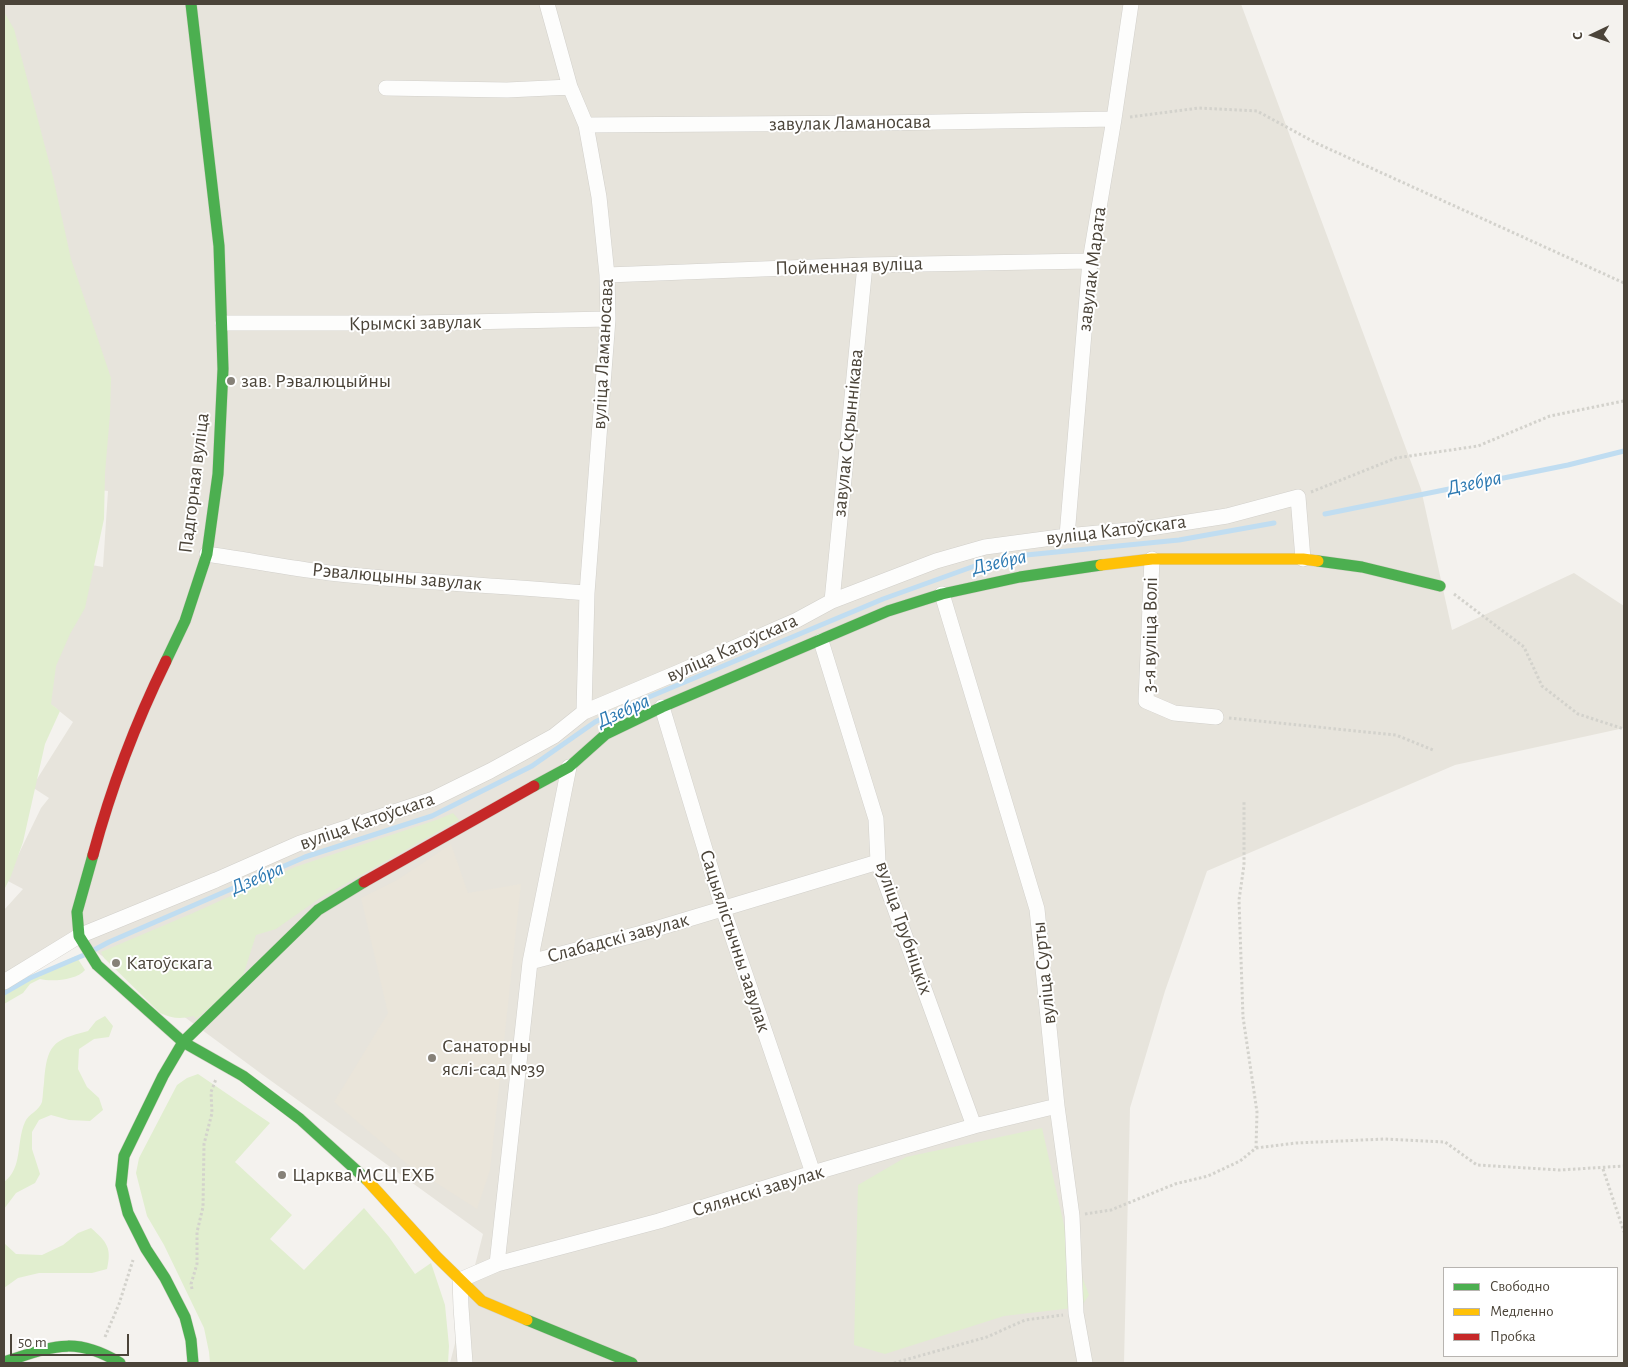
<!DOCTYPE html>
<meta charset="utf-8">
<style>
body{margin:0}
#map{position:relative;width:1628px;height:1367px;overflow:hidden;background:#f4f2ee;font-family:"Alegreya Sans",sans-serif}
canvas{display:block}
.frame{position:absolute;inset:0;border:5px solid #4b4439;pointer-events:none}
.legend{position:absolute;left:1443px;top:1267px;width:175px;height:90px;box-sizing:border-box;background:#fff;border:1px solid #b7b4b0;margin:0;padding:6px 9px;list-style:none;font-size:15px;color:#4b4439}
.legend li{display:flex;align-items:center;gap:10px;height:25px}
.legend b{width:25px;border:1px solid #b7b4b0}
.north{position:absolute;left:1568px;top:10px;width:50px;height:50px;-webkit-text-stroke:4px #fff;paint-order:stroke;rotate:267deg;font-size:14px;font-weight:700;line-height:20px;text-align:center;color:#4b4439}
.north::after{content:'';display:block;margin:auto;width:18px;height:22px;background:#4b4439;clip-path:polygon(50% 0,100% 100%,50% 72%,0 100%)}
.scale{position:absolute;left:10px;top:1334px;width:119px;height:22px;box-sizing:border-box;border:2px solid #4b4439;border-top:0;padding-left:6px;font-size:15px;line-height:18px;white-space:nowrap;color:#4b4439;-webkit-text-stroke:4px #fff;paint-order:stroke}
</style>
<div id="map">
<canvas width="1628" height="1367"></canvas>
<div class="frame"></div>
<ul class="legend">
<li><b style="height:6px;background:#4caf50"></b>Свободно</li>
<li><b style="height:6px;background:#ffc107"></b>Медленно</li>
<li><b style="height:6px;background:#c62828"></b>Пробка</li>
</ul>
<div class="north">С</div>
<div class="scale">50 m</div>
</div>
<script>
const ctx = document.querySelector('canvas').getContext('2d');
ctx.lineJoin = 'round';
function fill(path, color) { ctx.fillStyle = color; ctx.fill(path, 'evenodd'); }
function stroke(path, color, width, dash) { ctx.strokeStyle = color; ctx.lineWidth = width; ctx.lineCap = dash ? 'butt' : 'round'; ctx.setLineDash(dash || []); ctx.stroke(path); }
function label(font, color, halo, rows, align = 'center') {
  ctx.font = font + ' "Alegreya Sans",sans-serif'; ctx.lineWidth = 4; ctx.setLineDash([]); ctx.textBaseline = 'middle'; ctx.strokeStyle = halo; ctx.fillStyle = color; for (const [text, x, y, turn = 0] of rows) {
    ctx.save(); ctx.translate(x, y); ctx.rotate((+turn || 0) * Math.PI / 180); ctx.textAlign = isNaN(turn) ? turn : align; if (halo) ctx.strokeText(text, 0, 0); ctx.fillText(text, 0, 0); ctx.restore();
  }
}
const residential = new Path2D(`
 M4,4H1241L1421,489L1452,630L1574,573L1624,606V728L1455,765L1207,871L1165,991L1130,1108L1124,1363H450L483,1234L263,1075L75,936L4,977V910L23,889L6,880L41,808L49,798L32,787L73,722L33,690L86,564L103,567L108,491L79,488L4,130Z`);
const education = new Path2D(`
 M451,844L468,893L521,884L490,1170L477,1209L407,1164L334,1102L388,1013L361,898L397,880Z`);
const green = new Path2D(`
 M4,12L14,29L53,177L71,259L111,378L110,414L105,473L104,519L85,608L70,634L56,666L51,704L60,711L45,744L23,842L11,876L4,890Z
 M453,813L459,820L320,898L276,929L256,935L242,979L196,1019L194,1016C181,1019 173,1019 160,1013L104,958L101,952L193,913L295,867L439,819Z
 M76,956L85,970C77,980 52,982 40,979L30,984L23,993L4,1004V988Z
 M105,1016L113,1026L109,1037L94,1039L79,1049L78,1069L87,1087L99,1098L103,1110L90,1121L69,1120L51,1115L39,1120L32,1132V1149L40,1174L35,1183L16,1193L4,1209V1182C23,1168 16,1142 25,1122C28,1114 39,1111 42,1102C43,1096 43,1089 44,1083C47,1045 52,1040 88,1031L96,1021Z
 M198,1074L270,1123L235,1162L292,1215L270,1239L304,1270L364,1208L389,1237L415,1274L431,1263L445,1305L449,1346L448,1363H210L209,1352L204,1328L164,1245L147,1216L136,1173L139,1158L177,1085L187,1078Z
 M1042,1128L1066,1234L1089,1295L1081,1307L1004,1316L885,1354L854,1345L858,1185L906,1157Z
 M91,1228C107,1242 112,1248 107,1269L92,1273H39L18,1278L4,1288V1243L16,1254L42,1255L63,1245L78,1233Z`);
const stream = new Path2D(`
 M1325,514L1568,465L1624,451
 M92,951L109,942L305,857L432,816L532,766L595,722L630,705L883,599L983,563L1026,555L1179,540L1274,523
 M4,993L30,978L84,955`);
const path = new Path2D(`
 M1130,117L1199,108L1257,111L1316,143L1624,283
 M1311,492L1396,458L1478,446L1550,416L1624,401
 M1454,594L1524,647L1542,686L1578,714L1624,729
 M1229,718L1396,735L1433,750
 M1256,1148L1296,1143L1385,1139L1445,1142L1477,1165L1560,1170L1624,1166
 M1603,1169L1624,1232
 M1085,1214L1111,1210L1175,1184L1208,1176L1240,1161L1256,1148L1257,1112L1243,1017L1239,900L1244,865V801
 M192,1289L191,1284L197,1264V1232L203,1207L204,1144L212,1113L211,1092L216,1079
 M105,1337L119,1304L133,1260
 M894,1363L987,1337L1025,1320L1063,1315`);
const street = new Path2D(`
 M547,4L570,87L586,125L599,197L607,275L608,319L587,593L584,712
 M386,88L507,90L570,87
 M586,125L880,123L1114,119
 M607,275L865,265L1090,261
 M223,323H418L608,319
 M1067,536L1090,261L1114,119L1131,4
 M207,554C248,560 289,568 330,573C416,582 502,586 587,593
 M1152,559L1146,701L1174,713L1216,717
 M942,594L1037,909L1057,1106L1072,1216L1076,1313L1085,1363
 M832,601L865,265
 M821,641L876,819L878,862L974,1126
 M662,707L723,909L813,1173
 M530,962L642,933L878,862
 M4,982L79,936L216,880L300,843L433,799L490,771L554,736L584,712L679,672L797,620L832,601L936,561L985,547L1067,536L1150,528L1227,516L1298,497L1303,559
 M497,1264L530,962L569,767
 M465,1363L461,1307L460,1280L497,1264L659,1221L813,1173L974,1126L1057,1106`);
const fast = new Path2D(`
 M1318,561L1362,567L1440,586
 M166,661L185,621L207,554L218,474L223,369L219,246L191,4
 M534,786L569,767L606,734L662,707L888,611L942,594L1020,577L1101,565
 M93,855L77,912L79,936L97,965L183,1042L243,1076L300,1119L367,1180
 M527,1320L632,1363
 M4,1362C51,1347 74,1335 120,1363
 M193,1363L191,1340L185,1317L165,1278L146,1249L128,1213L121,1185L124,1156L163,1076L183,1042L318,910L364,882`);
const slow = new Path2D(`
 M1101,565L1152,559H1303L1318,561
 M367,1180L437,1257L482,1301L527,1320`);
const jam = new Path2D(`
 M93,855C111,788 135,724 166,661
 M364,882L534,786`);
const markers = [
 [231,381,5,"#868178"],
 [116,963,5,"#868178"],
 [432,1058,5,"#868178"],
 [282,1175,5,"#868178"]
];
const streetNames = [
 ["завулак Ламаносава",850,123,-1],
 ["Пойменная вуліца",849,266,-2],
 ["завулак Марата",1092,269,-83],
 ["Крымскі завулак",415,323,-1],
 ["вуліца Ламаносава",603,354,-87],
 ["завулак Скрыннікава",848,433,-84],
 ["Падгорная вуліца",194,483,-83],
 ["вуліца Катоўскага",1116,530,-7],
 ["Рэвалюцыны завулак",397,577,5],
 ["3-я вуліца Волі",1150,635,-89],
 ["вуліца Катоўскага",732,648,-24],
 ["вуліца Катоўскага",367,821,-19],
 ["вуліца Трубніцкіх",904,928,71],
 ["Слабадскі завулак",618,938,-15],
 ["Сацыялістычны завулак",735,941,72],
 ["вуліца Сурты",1044,973,-96],
 ["Сялянскі завулак",758,1191,-17]
];
const poiNames = [
 ["зав. Рэвалюцыйны",241,381],
 ["Катоўскага",126,963],
 ["Санаторны",442,1046],
 ["яслі-сад №39",442,1069],
 ["Царква МСЦ ЕХБ",292,1175]
];
const waterNames = [
 ["Дзебра",1474,483,-12],
 ["Дзебра",999,562,-13],
 ["Дзебра",623,711,-24],
 ["Дзебра",257,878,-23]
];
fill(residential, '#e7e4dc');
fill(education, '#eae5da');
fill(green, '#e1eecf');
stroke(stream, '#c0ddf1', 5);
stroke(street, '#d2d0cb', 16);
stroke(fast, '#d3cfc5', 12);
stroke(slow, '#d3cfc5', 12);
stroke(jam, '#d3cfc5', 12);
stroke(path, '#d3d2cc', 3, [2.5, 2.5]);
stroke(street, '#fdfdfc', 15);
stroke(fast, '#4caf50', 11);
stroke(slow, '#ffc107', 11);
stroke(jam, '#c62828', 11);
for (const [x, y, r, color] of markers) { const dot = new Path2D(); dot.arc(x, y, r, 0, 2 * Math.PI); ctx.fillStyle = color; ctx.fill(dot); stroke(dot, '#fff', 2); }
label('20px', '#4b4439', '#fff', streetNames);
label('20px', '#4b4439', '#fff', poiNames, 'left');
label('italic 21px', '#2e7ab2', '#fff', waterNames);
</script>
